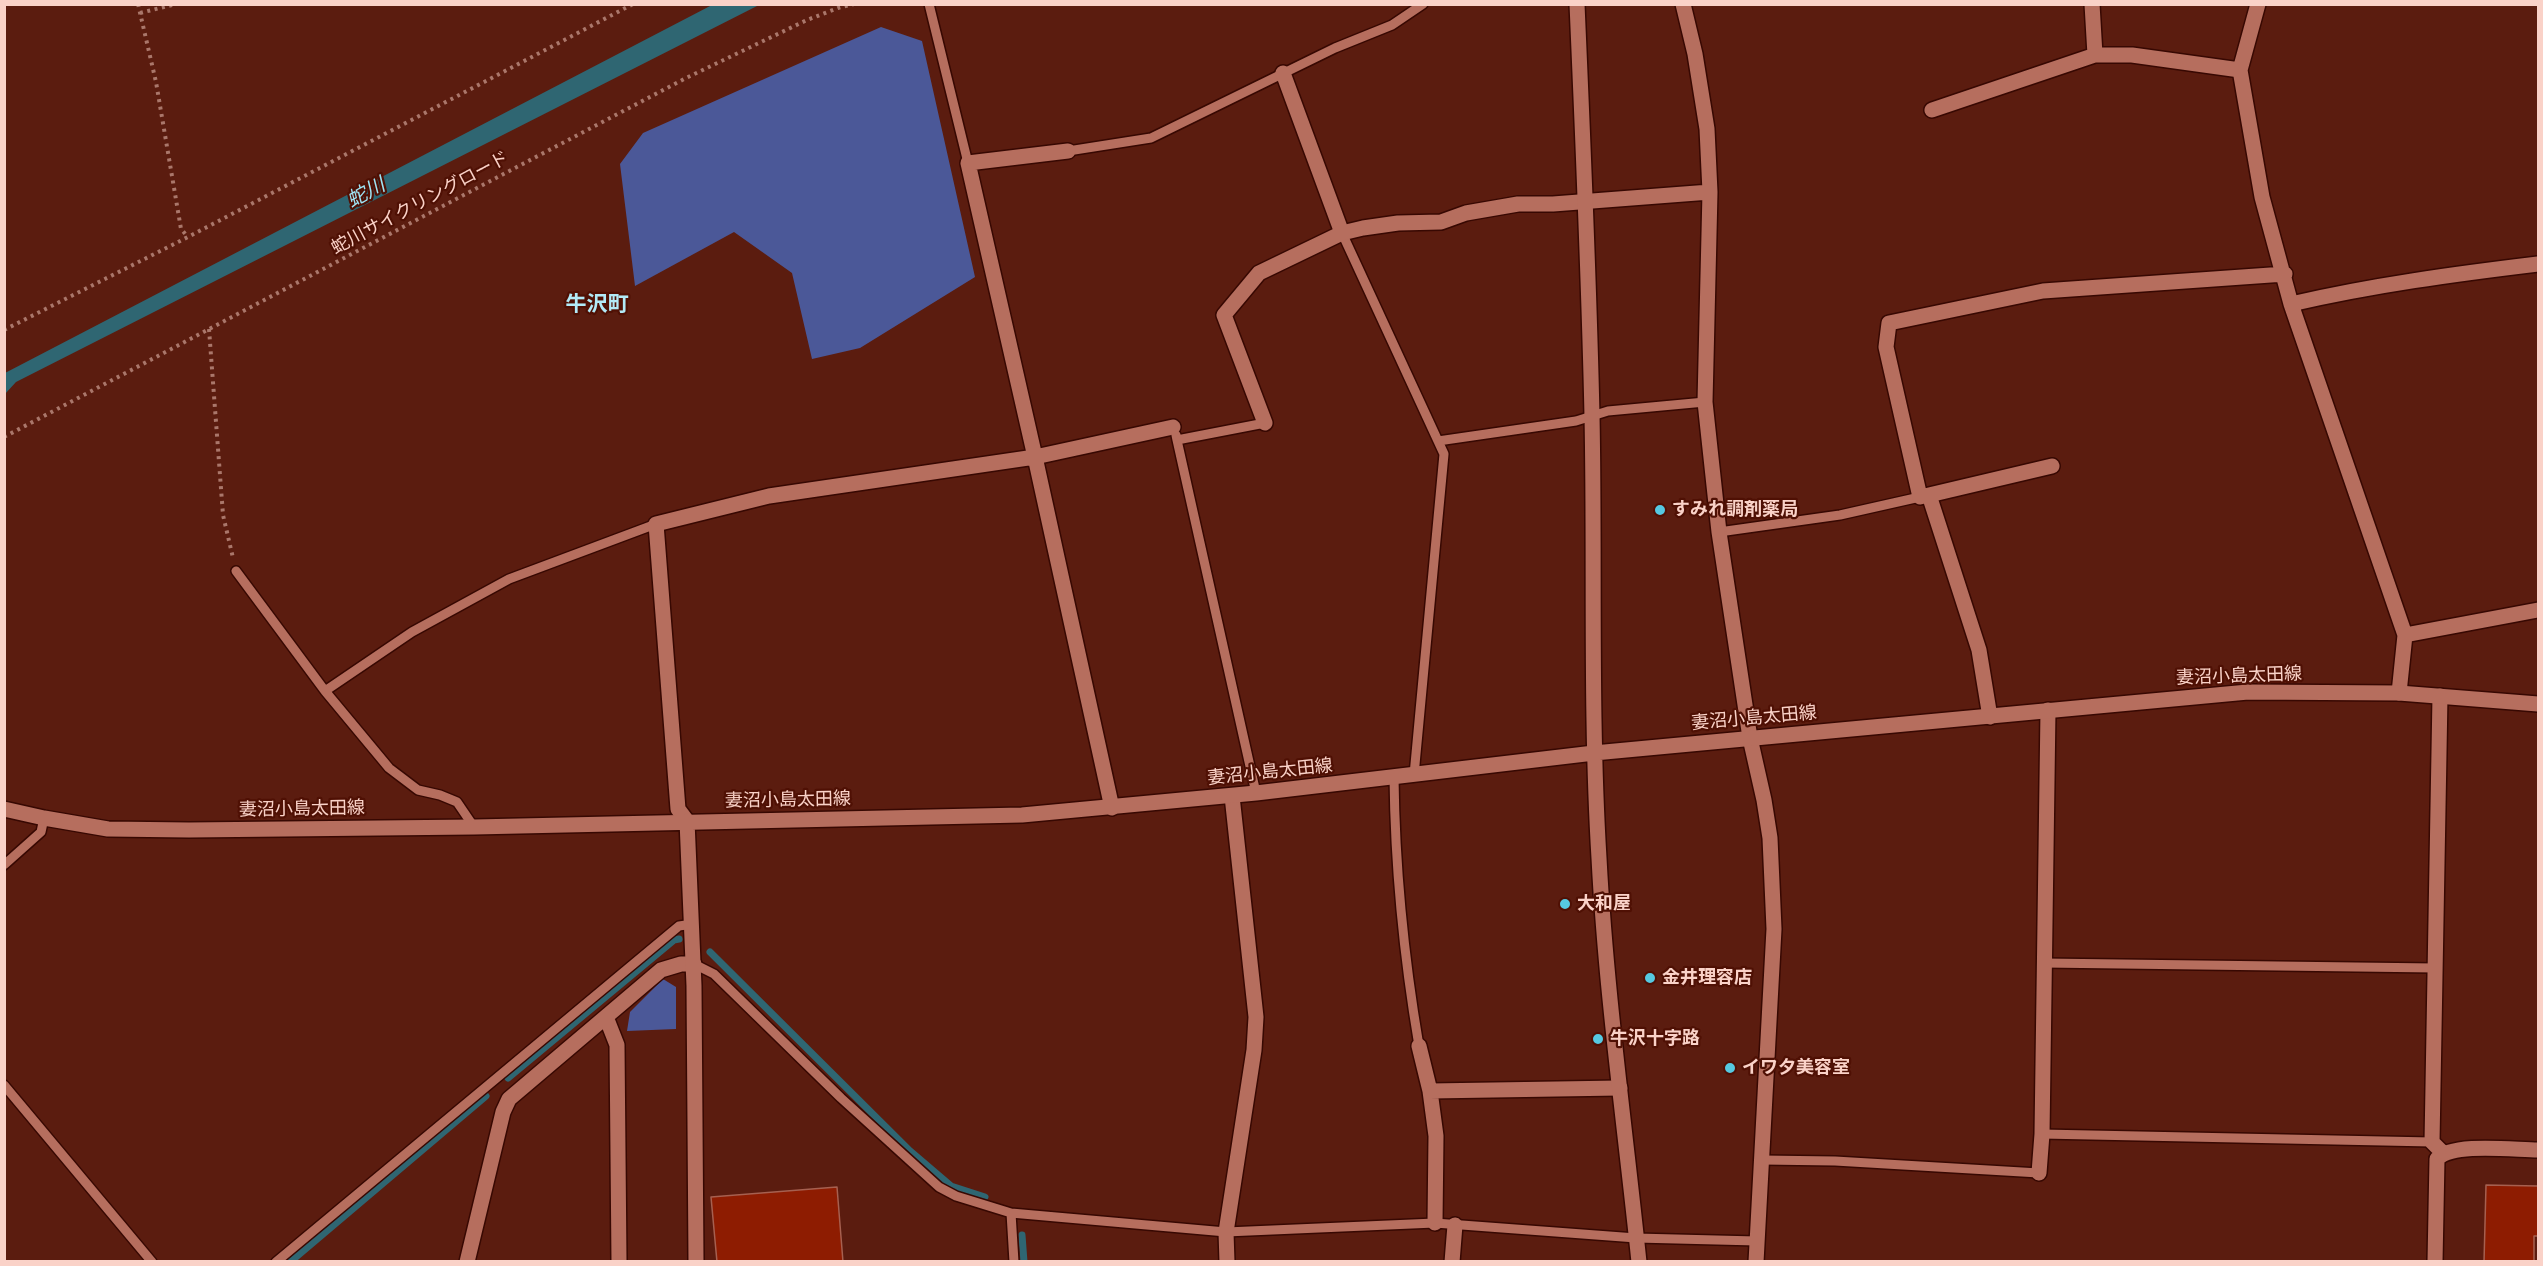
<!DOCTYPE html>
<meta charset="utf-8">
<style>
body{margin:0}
#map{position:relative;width:2543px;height:1266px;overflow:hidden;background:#5b1c0f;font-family:Raleway,sans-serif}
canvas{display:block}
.frame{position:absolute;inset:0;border:6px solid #fad2c8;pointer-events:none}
</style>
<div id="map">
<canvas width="2543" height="1266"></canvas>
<div class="frame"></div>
</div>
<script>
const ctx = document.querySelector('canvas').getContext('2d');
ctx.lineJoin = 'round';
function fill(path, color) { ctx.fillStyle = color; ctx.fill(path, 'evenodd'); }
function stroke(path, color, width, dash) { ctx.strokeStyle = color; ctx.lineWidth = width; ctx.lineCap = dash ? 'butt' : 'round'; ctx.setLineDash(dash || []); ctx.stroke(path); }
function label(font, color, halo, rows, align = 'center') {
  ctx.font = font + ' Raleway,"Noto Sans JP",sans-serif'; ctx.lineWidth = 4.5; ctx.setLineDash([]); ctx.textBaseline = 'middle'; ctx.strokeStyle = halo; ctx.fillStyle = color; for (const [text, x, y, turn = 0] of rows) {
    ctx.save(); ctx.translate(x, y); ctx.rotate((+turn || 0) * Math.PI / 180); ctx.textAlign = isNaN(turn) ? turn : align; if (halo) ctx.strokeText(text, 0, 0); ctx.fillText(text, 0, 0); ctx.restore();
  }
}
const green = new Path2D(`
 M881,27L922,41L975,277L860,348L812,359L792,273L734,232L635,286L620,164L643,133Z
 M663,979L676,987V1029L627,1031L630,1012Z`);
const water = new Path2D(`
 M712,5H759L16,382L5,394V373Z`);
const stream = new Path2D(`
 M710,952L910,1151L951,1186L985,1197
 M508,1078L674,940L679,939
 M1022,1235L1024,1262
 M290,1262L486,1096`);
const building = new Path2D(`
 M2486,1185L2538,1186V1236H2534V1262H2484Z
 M837,1187L843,1262H717L711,1197Z`);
const path = new Path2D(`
 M138,4L156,82L181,229L188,237
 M140,13L176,4
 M209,329L223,515L233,558
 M4,330L188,237L633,4
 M4,437L686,78L807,20L838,8L854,4`);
const lane = new Path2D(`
 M929,4L968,163
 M1068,151L1151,138L1335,48L1392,25L1423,4
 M1342,233L1444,454L1414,775
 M1176,435L1177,440L1265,423
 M1177,440L1256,793
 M1438,441L1576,421L1608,411L1705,402
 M1719,532L1840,515L1920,497
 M236,571L325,691L389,768L418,790L440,795L457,802L474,827
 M325,691L412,632L509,579L656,524
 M1394,777C1395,867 1404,958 1419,1046
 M4,865L41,832L44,818
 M2043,963L2435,968
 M694,964L714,974L841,1098L939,1187L956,1196L1011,1213L1226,1232L1435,1223L1636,1238L1757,1241
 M4,1085L152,1262
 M2042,1134L2432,1142
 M1762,1160L1835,1161L2039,1173
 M1011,1213L1014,1262
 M276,1262L679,926L693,924`);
const street = new Path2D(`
 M1683,4L1695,54L1707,129L1710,192L1705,402L1719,532L1750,738L1764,800L1770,838L1774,929L1756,1262
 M2092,4L2095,55
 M2258,4L2240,70L2262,197L2291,304L2405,635L2399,693
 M1283,73L1342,233
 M1932,110L2095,55H2132L2240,70
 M1068,151L968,163L1035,457L1112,808
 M2291,304C2373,285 2455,274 2538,264
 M1265,423L1224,315L1259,273L1342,233L1363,228L1398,223L1441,222L1466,213L1518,204H1553L1710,192
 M1929,495L2052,466
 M2405,635L2538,610
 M2440,696L2432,1142L2443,1153
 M1990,717L1979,650L1929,495L1920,497L1886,347L1889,323L2043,291L2285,274
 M687,821L678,809L656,524L769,496L1035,457L1173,427
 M606,1017L617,1045L619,1262
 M1419,1046L1430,1091L1436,1136L1435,1223
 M1430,1091L1620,1088
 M2039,1173L2042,1134L2048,710
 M467,1262L503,1112L509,1099L661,970L681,964H694
 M1227,1262L1226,1232L1254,1050L1256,1017L1232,796
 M1452,1262L1455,1225
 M2435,1262L2437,1159C2453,1142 2514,1150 2538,1150`);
const secondary = new Path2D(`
 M1577,4C1583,141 1589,278 1592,416C1595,563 1590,711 1599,858C1606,993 1625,1127 1639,1262
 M4,809L44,818L108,829L189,830L474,827L1022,815L1256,793L1594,753L2248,692L2399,693L2538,704
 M687,821L694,986L696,1262`);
const markers = [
 [1660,510,6,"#56c9e1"],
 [1565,904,6,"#56c9e1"],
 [1650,978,6,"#56c9e1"],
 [1598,1039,6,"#56c9e1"],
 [1730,1068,6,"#56c9e1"]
];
const streetNames = [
 ["蛇川サイクリングロード",420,203,-28],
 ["妻沼小島太田線",2239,676,-2],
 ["妻沼小島太田線",1754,718,-5],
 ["妻沼小島太田線",1270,772,-6],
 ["妻沼小島太田線",788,800,-1],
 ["妻沼小島太田線",302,809,-1]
];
const poiNames = [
 ["すみれ調剤薬局",1672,510],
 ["大和屋",1577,904],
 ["金井理容店",1662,978],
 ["牛沢十字路",1610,1039],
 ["イワ夕美容室",1742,1068]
];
const waterNames = [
 ["蛇川",366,193,-28]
];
const quarterNames = [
 ["牛沢町",597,305]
];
fill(green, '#4b5898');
fill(water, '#2f6672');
stroke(stream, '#2f6672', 7);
fill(building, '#8e1c01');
stroke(building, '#a66050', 1.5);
stroke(lane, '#370802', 12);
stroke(street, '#370802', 18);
stroke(secondary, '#370802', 18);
stroke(path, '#aa776b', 4, [3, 4.5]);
stroke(lane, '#b66e5e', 9);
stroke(street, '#b66e5e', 15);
stroke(secondary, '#b66e5e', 15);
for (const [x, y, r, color] of markers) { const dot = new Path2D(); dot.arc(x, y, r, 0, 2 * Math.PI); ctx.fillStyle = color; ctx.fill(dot); stroke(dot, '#4f1004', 2); }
label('18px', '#fad2c8', '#4f1004', streetNames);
label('bold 18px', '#fad2c8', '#4f1004', poiNames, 'left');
label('italic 20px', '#9fe5f5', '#4f1004', waterNames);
label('bold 21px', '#b2eaf7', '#4f1004', quarterNames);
</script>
